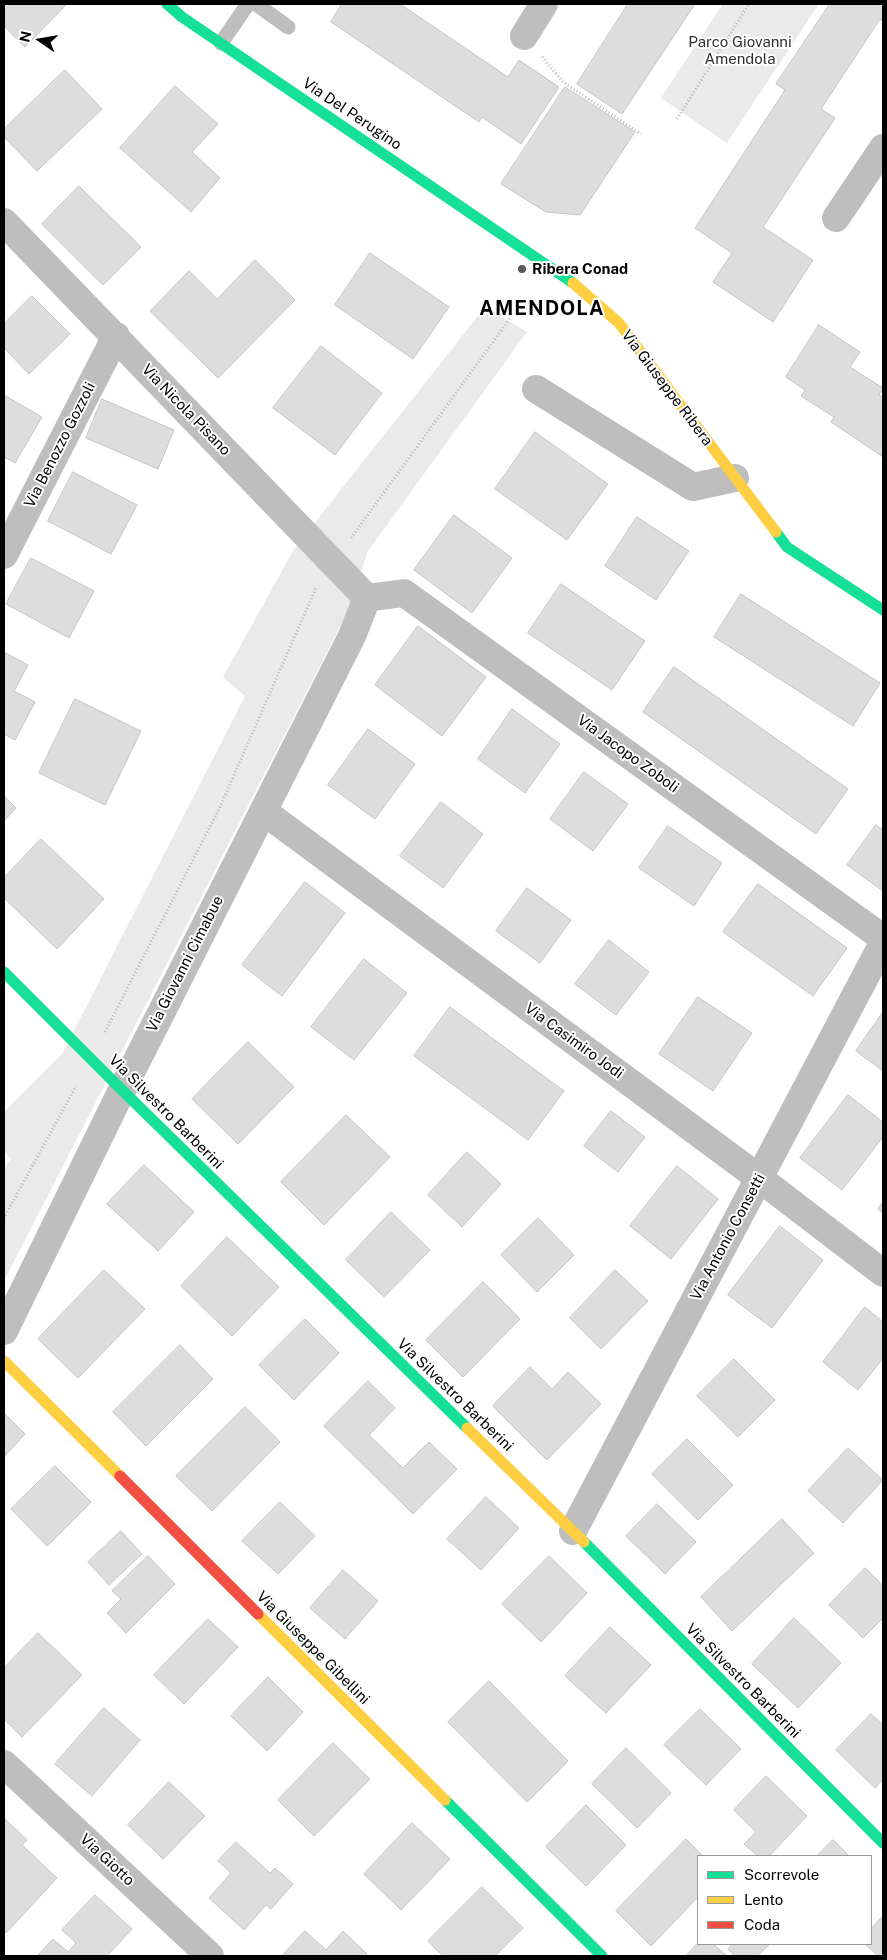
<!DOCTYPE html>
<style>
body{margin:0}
#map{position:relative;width:887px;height:1960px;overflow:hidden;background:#fff;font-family:"Public Sans",sans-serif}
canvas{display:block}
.frame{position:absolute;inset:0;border:5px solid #000;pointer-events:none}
.legend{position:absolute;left:697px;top:1855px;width:175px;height:90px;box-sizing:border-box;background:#fff;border:1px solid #999;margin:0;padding:6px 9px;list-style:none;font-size:15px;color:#000}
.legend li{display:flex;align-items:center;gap:10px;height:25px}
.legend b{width:25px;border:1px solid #999}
.north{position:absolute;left:15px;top:15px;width:50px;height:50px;-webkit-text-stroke:4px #fff;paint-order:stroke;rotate:283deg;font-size:14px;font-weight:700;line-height:20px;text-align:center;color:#000}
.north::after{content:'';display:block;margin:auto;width:18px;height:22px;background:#000;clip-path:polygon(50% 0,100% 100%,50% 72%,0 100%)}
</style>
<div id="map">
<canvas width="887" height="1960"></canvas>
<div class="frame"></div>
<ul class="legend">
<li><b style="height:6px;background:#16e098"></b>Scorrevole</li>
<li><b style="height:6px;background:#ffcf43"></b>Lento</li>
<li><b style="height:6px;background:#f24e42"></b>Coda</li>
</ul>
<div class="north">N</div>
</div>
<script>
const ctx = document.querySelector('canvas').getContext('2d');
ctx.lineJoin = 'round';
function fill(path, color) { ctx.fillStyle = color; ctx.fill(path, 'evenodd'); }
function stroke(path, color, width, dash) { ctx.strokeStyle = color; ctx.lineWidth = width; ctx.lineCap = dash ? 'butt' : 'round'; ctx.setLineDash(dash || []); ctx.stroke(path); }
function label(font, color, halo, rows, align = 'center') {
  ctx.font = font + ' "Public Sans",sans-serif'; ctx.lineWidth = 4; ctx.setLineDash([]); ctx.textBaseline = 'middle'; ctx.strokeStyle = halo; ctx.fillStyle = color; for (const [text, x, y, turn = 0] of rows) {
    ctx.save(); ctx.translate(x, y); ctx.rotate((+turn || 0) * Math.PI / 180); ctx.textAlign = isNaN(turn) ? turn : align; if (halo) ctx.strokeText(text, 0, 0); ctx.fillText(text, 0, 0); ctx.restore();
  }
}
const green = new Path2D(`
 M723,4H819L727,143L661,98Z
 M485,307L527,332L368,551L346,615L6,1277L4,1276V1168L11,1159L4,1151V1112L62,1054L245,696L223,677L294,549Z`);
const building = new Path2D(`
 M4,4H67L25,47L4,26Z
 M342,4H400L508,77L519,60L559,87L521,144L482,117L479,122L331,22Z
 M628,4H695L622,114L577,84Z
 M830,4H883V22L880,19L821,109L835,118L763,227L813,260L773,322L713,282L732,253L695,228L785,90L776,84Z
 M65,70L102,109L37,171L4,137V129Z
 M175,86L218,124L192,152L220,178L191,212L120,148Z
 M565,87L635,132L580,215L546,212L501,184Z
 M79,186L141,247L103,285L42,224Z
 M370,253L449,307L413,359L335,305Z
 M255,260L295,300L218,378L150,311L189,271L217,299Z
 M32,296L70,334L29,374L4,348V324Z
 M819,325L860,352L850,367L883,388L879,395L883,398V457L831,422L834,417L801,396L805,390L786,377Z
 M321,346L382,393L335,455L273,408Z
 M4,395L42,417L15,463L4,457Z
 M102,399L174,430L158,469L86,438Z
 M535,432L608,484L567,540L495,489Z
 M73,472L137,505L111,554L48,521Z
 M454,515L512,558L472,613L414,570Z
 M637,517L689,551L656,600L605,566Z
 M31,558L94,591L69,638L6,604Z
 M561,584L645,641L612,690L528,633Z
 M741,594L880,683L853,726L714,637Z
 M418,626L486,677L442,736L375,685Z
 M4,652L28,665L14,691L35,702L15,740L4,734Z
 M674,667L848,789L816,834L643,712Z
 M75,699L141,731L105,805L39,773Z
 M512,709L560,744L525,793L478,759Z
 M368,729L415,764L375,819L328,785Z
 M584,772L628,804L593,851L550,819Z
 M4,796L16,808L4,821Z
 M441,802L483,834L443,888L400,856Z
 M876,825L883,830V891L847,865Z
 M668,826L722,863L694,906L639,868Z
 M41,839L104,899L57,949L4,898V878Z
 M305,882L345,913L282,996L242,965Z
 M758,884L847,948L813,996L723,932Z
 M527,888L571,920L540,963L496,931Z
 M609,940L649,972L616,1015L575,984Z
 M364,959L407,993L354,1060L311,1027Z
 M698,997L752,1033L713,1091L659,1054Z
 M450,1007L564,1091L528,1140L414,1056Z
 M883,1012V1071L856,1051Z
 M248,1042L294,1087L238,1144L192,1099Z
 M848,1095L883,1122V1137L842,1190L800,1158Z
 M611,1111L645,1137L618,1172L584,1146Z
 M346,1115L390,1157L324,1225L281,1182Z
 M467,1152L501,1184L462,1227L428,1195Z
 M144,1165L194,1212L158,1251L107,1204Z
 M677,1166L718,1199L671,1259L630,1226Z
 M883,1202V1213L878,1209Z
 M391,1212L430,1250L384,1297L346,1260Z
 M538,1218L574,1255L537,1292L501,1255Z
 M780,1226L823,1260L772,1328L728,1295Z
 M227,1237L279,1287L232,1336L181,1286Z
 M104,1270L145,1309L78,1378L38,1339Z
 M615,1270L648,1301L601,1349L570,1318Z
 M483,1282L520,1319L463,1377L426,1340Z
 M865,1307L883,1322V1358L858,1390L823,1362Z
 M305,1319L339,1353L294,1400L259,1365Z
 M180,1345L213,1379L146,1446L113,1412Z
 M734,1359L775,1400L738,1437L697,1396Z
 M530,1367L552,1389L568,1372L601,1404L547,1460L493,1406Z
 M368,1381L395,1408L369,1435L403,1468L429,1442L457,1469L413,1514L324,1426Z
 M245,1407L280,1442L212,1511L176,1476Z
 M4,1413L25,1434L4,1457Z
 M687,1439L733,1485L698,1520L652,1474Z
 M848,1448L883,1480L843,1523L808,1491Z
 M55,1466L91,1502L47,1546L11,1509Z
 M486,1497L519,1528L481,1570L447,1539Z
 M280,1502L315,1536L278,1574L242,1541Z
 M657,1504L696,1542L665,1574L626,1536Z
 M782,1519L814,1553L732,1631L701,1597Z
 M121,1531L142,1554L109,1585L88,1562Z
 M148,1556L175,1584L126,1633L107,1613L121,1599L112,1591Z
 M549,1556L587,1593L541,1642L502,1604Z
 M865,1568L883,1586V1618L863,1638L829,1605Z
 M343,1570L378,1601L345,1639L310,1608Z
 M794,1618L841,1663L798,1708L752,1664Z
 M208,1619L238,1647L184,1704L154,1675Z
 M610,1627L651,1665L606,1713L565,1676Z
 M38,1633L82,1675L22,1737L4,1719V1668Z
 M268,1677L303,1712L267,1751L231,1716Z
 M489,1681L568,1761L527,1802L448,1722Z
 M104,1708L140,1740L92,1796L55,1764Z
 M700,1709L741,1749L706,1785L664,1745Z
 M871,1714L883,1725V1779L875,1788L836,1750Z
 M333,1743L370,1779L314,1836L278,1800Z
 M626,1748L671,1793L637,1828L592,1784Z
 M766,1776L807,1816L769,1856H758L744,1844L756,1832L734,1810Z
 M169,1782L205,1816L163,1859L128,1825Z
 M586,1805L626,1845L586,1886L546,1847Z
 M4,1818L27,1840L22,1845L57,1878L6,1933L4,1931Z
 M412,1823L450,1859L401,1910L364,1874Z
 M686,1839L703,1856H698V1897L651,1946L616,1911Z
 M833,1840L849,1856H817Z
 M236,1842L270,1873L275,1868L293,1884L271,1909L266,1905L244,1930L209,1898L231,1873L218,1861Z
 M482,1887L523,1928L495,1956H443L428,1941Z
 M95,1895L132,1929L107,1956H37L53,1939L68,1952L76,1943L62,1930Z
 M883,1916V1956H878L865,1944H871V1929Z
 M305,1931L326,1950L343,1931L367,1954L365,1956H282Z
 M698,1943L713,1944L727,1956H686Z
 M733,1944H770L757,1956H735L728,1949Z`);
const path = new Path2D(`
 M542,57L563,82L641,134
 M677,119L749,4
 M351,538L511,317
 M105,1032L220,807L316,588
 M4,1222V1218L76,1086`);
const lane = new Path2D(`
 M256,4L288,27
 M221,43L248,4`);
const street = new Path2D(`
 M524,36L544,4
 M836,218L883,148
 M4,222L367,598
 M536,389L693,487L735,478
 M4,555L116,336
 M367,598L404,593L883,938
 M263,811L759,1178L883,1273
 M4,1331L122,1090L352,636L367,598
 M573,1531L883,943
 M4,1764L210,1956`);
const fast = new Path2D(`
 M167,4L182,17L573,283
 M776,532L787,547L883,610
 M4,972L122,1090L467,1428
 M584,1542L883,1843
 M445,1800L602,1956`);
const slow = new Path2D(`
 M573,283L619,323L776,532
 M4,1361L120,1476
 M467,1428L584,1542
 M258,1614L445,1800`);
const jam = new Path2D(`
 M120,1476L258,1614`);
const markers = [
 [522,269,5,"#595959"]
];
const parkNames = [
 ["Parco Giovanni",740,42],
 ["Amendola",740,59]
];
const streetNames = [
 ["Via Del Perugino",352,114,34],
 ["Via Giuseppe Ribera",667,388,53],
 ["Via Nicola Pisano",186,410,46],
 ["Via Benozzo Gozzoli",60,445,-63],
 ["Via Jacopo Zoboli",628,754,36],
 ["Via Giovanni Cimabue",185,964,-63],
 ["Via Casimiro Jodi",574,1041,36],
 ["Via Silvestro Barberini",166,1112,45],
 ["Via Antonio Consetti",728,1237,-62],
 ["Via Silvestro Barberini",455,1395,44],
 ["Via Giuseppe Gibellini",313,1648,45],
 ["Via Silvestro Barberini",743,1681,45],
 ["Via Giotto",107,1860,43]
];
const poiNames = [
 ["Ribera Conad",532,269]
];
const districtNames = [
 ["AMENDOLA",542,309]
];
fill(green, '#eaeaea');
fill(building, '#ddd');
stroke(building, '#c5c5c5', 1);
stroke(path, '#b8b8b8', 3, [1, 2.5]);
stroke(lane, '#bebebe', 15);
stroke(street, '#bebebe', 28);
stroke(fast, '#16e098', 11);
stroke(slow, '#ffcf43', 11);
stroke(jam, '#f24e42', 11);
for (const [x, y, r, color] of markers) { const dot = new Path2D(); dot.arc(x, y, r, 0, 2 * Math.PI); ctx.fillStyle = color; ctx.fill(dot); stroke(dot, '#fff', 2); }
label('15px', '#303030', '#fff', parkNames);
label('15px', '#000', '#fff', streetNames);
label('bold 15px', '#000', '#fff', poiNames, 'left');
ctx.letterSpacing = '1px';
label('bold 20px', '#000', '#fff', districtNames);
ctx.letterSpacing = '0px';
</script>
